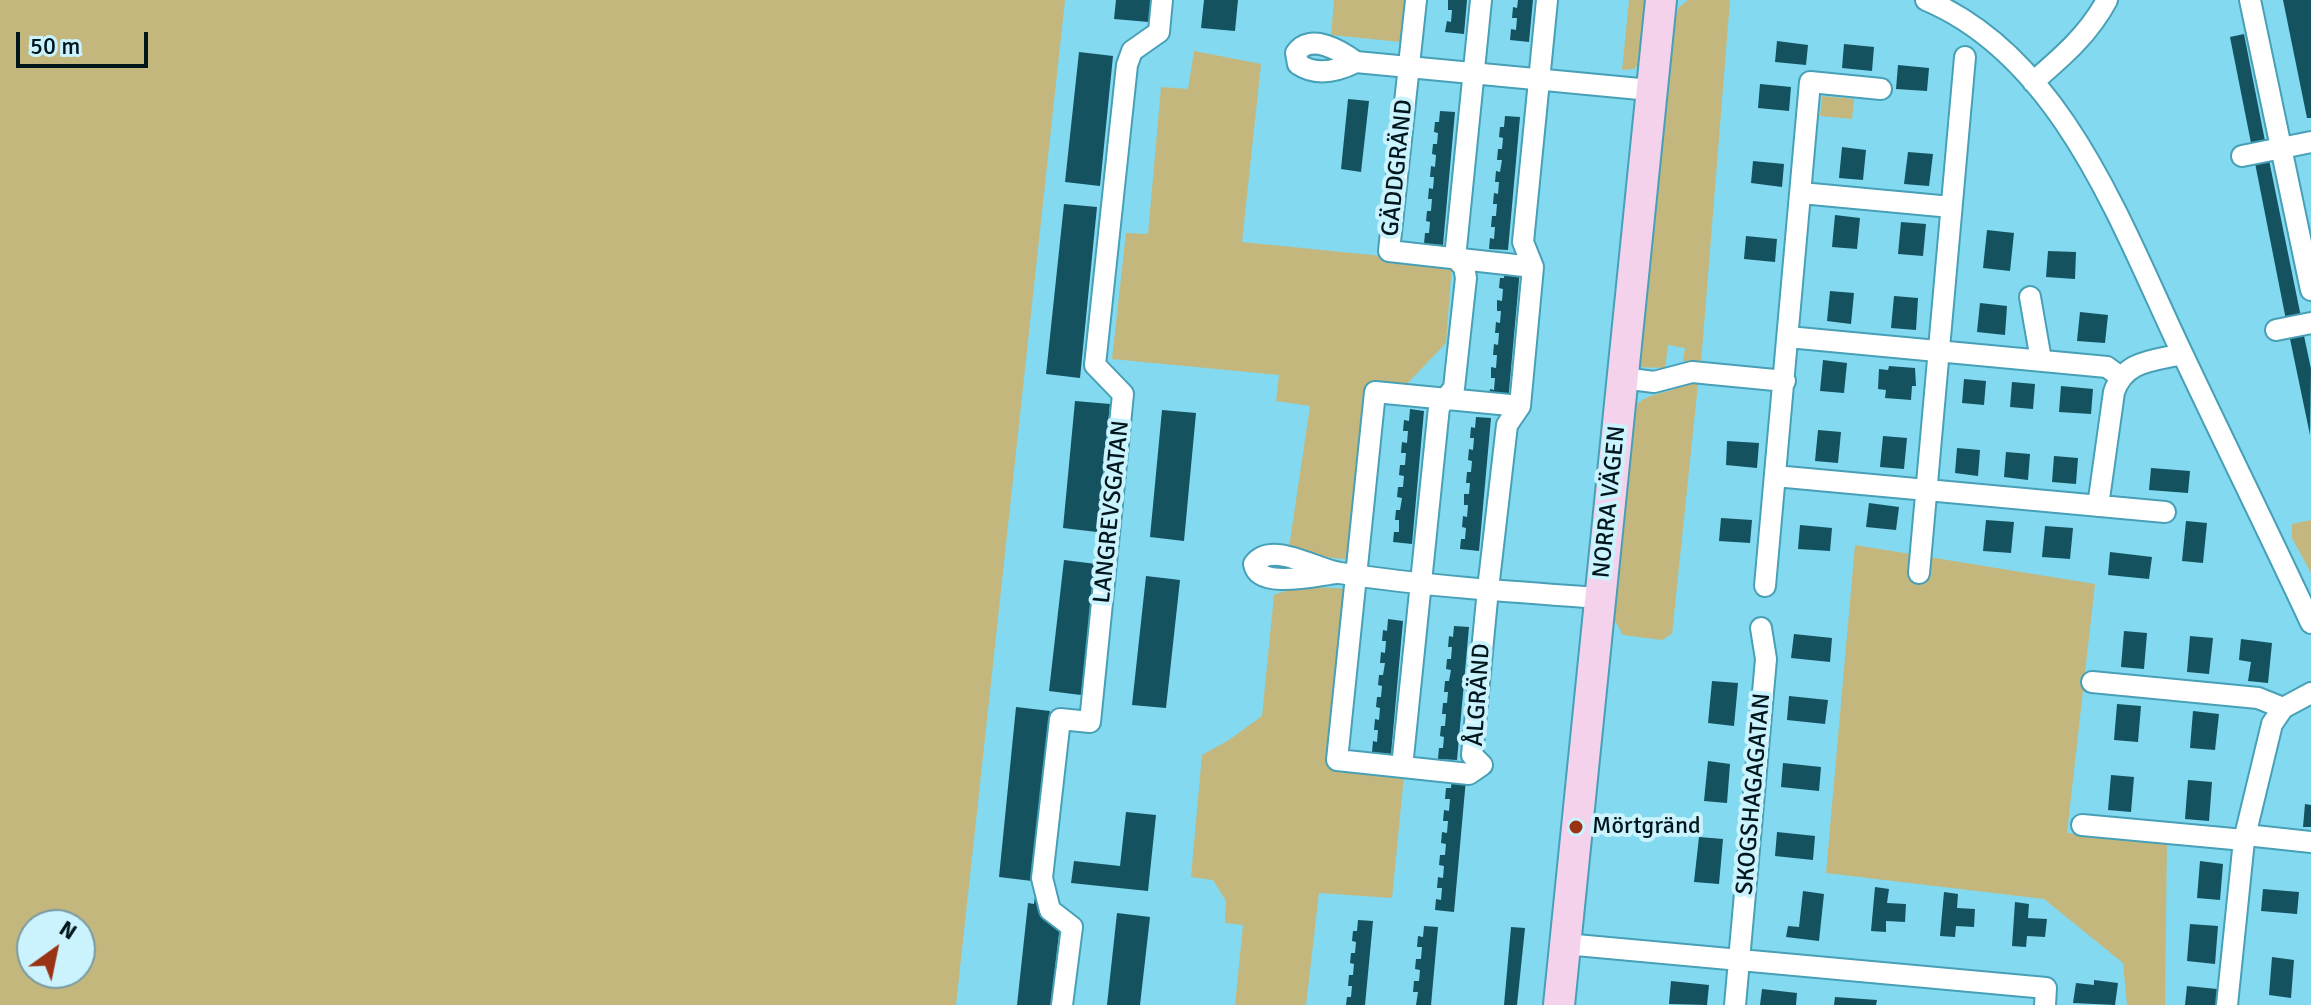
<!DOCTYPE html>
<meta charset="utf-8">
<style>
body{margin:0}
#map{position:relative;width:2311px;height:1005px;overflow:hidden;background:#82d9f0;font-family:Signika,sans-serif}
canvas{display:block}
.north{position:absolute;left:16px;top:909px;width:80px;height:80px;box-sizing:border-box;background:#caf3fe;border:2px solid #799aa4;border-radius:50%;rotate:33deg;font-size:22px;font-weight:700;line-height:32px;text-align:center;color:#00151c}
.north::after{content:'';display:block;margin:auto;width:28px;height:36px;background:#9a3313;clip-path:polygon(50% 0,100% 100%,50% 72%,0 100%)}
.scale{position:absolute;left:16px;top:32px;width:132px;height:36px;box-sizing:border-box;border:4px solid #00151c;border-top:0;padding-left:10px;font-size:24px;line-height:28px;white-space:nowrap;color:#00151c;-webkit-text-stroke:6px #caf3fe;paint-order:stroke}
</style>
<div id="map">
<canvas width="2311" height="1005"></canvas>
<div class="north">N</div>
<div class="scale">50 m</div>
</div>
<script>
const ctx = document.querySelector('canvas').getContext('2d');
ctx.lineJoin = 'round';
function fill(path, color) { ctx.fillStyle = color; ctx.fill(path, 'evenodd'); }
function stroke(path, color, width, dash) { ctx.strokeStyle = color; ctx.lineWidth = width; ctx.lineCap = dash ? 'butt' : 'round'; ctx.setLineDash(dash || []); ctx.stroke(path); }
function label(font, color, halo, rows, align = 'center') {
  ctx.font = font + ' Signika,sans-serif'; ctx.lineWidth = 8; ctx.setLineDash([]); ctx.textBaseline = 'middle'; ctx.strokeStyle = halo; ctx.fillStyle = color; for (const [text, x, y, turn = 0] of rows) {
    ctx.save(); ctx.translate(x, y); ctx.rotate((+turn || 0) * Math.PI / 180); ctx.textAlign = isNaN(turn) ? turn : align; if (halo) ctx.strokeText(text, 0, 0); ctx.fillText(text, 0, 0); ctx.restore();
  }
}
const green = new Path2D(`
 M0,0H1065L956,1005H0ZM32,925H80V973H32Z
 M1334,0H1406L1401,42L1331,35Z
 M1629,0H1648L1639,64L1634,69L1622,70Z
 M1688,0H1730L1701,363L1683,361L1685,348L1668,345L1665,368L1635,367L1674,22L1679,7Z
 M1194,51L1261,64L1242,242L1452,263L1446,343L1403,388L1374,384L1356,560L1288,554L1310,406L1276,401L1279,375L1112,359L1126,233L1148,234L1161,87L1188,89Z
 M1822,96L1854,99L1852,119L1820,116Z
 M1685,384H1698L1672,634L1662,640L1623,635L1610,612L1632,411C1644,391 1666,396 1685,384Z
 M2311,520V573L2292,538V524Z
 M1855,545L2095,584L2067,833L2167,839L2165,1005H2127L2123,963L2044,899L1826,873Z
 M1299,586L1348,589L1332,766L1404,776L1392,898L1319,893L1306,1005H1235L1243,925L1225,923L1226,901L1213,880L1191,877L1202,755L1229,740L1262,716L1274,595Z`);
const building = new Path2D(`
 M1116,0H1151L1149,22L1114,19Z
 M1204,0H1238L1235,31L1201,28Z
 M1448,0H1467L1464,34L1445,32L1447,21L1451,22L1452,10H1448Z
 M1518,0H1533L1529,42L1510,40L1511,29L1516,30L1517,18H1512L1513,7L1517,8Z
 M2283,0H2311V118H2307Z
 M2244,34L2266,146L2252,148L2230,37Z
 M1777,41L1808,45L1806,65L1775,62Z
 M1844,44L1874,47L1872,71L1842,68Z
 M1079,52L1113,56L1100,186L1065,182Z
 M1898,65L1929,68L1927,91L1896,89Z
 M1760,84L1791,87L1789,111L1758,108Z
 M1348,99L1369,101L1361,172L1341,169Z
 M1440,111L1455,112L1443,245L1424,244L1425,233H1429L1430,222L1426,221L1427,211H1431L1432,199H1428L1429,188L1433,189L1434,177H1430L1431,166L1435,167L1436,155L1432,154L1433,144H1437L1438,133L1434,132L1435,122H1439Z
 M1505,116L1520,117L1508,250L1489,249L1490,238L1494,239L1495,227H1491L1492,216H1496L1497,204H1493L1494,193L1498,194L1499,182H1495L1496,171L1500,172L1502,160H1497L1498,149H1502L1503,138L1499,137L1500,127H1504Z
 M1842,147L1866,150L1863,180L1839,178Z
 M1908,152L1933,154L1929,186L1904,184Z
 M2269,160L2301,317L2286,320L2255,163Z
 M1753,161L1784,164L1782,187L1751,183Z
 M1064,204L1097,207L1080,378L1046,374Z
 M1835,215L1860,218L1857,249L1832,247Z
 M1901,222L1926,224L1923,256L1898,254Z
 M1987,230L2014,233L2010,271L1983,268Z
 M1746,236L1777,239L1775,262L1744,259Z
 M2048,251L2076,252L2075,279L2046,277Z
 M1505,267L1520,269L1508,402L1489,400L1490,389L1494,390L1495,378H1491V367L1496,368L1497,355H1493L1494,344L1498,345L1499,333H1495L1496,322L1500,323L1501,311H1497V300L1502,301L1503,289L1499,288L1500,278H1504Z
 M1830,291L1854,293L1851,324L1827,321Z
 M1894,296L1918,298L1916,330L1891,328Z
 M1980,303L2007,306L2005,335L1977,332Z
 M2080,312L2108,315L2105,343L2077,341Z
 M2303,331L2311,369L2310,435L2289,334Z
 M1823,360L1847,363L1844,393L1820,391Z
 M1889,366L1915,368L1916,386H1912L1911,400L1885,398L1886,390L1878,389L1879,369L1888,370Z
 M1964,379L1986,381L1984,405L1962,403Z
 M2012,382L2035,384L2033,409L2010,407Z
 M2061,386L2093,389L2091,414L2059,412Z
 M1075,401L1110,404L1097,532L1063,528Z
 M1410,409L1424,411L1412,544L1393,542L1394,532H1399V520H1395L1396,510H1400L1402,498L1397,497L1398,487H1403L1404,476L1399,475L1400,465H1405L1406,453H1401L1402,442L1407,443L1408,431H1403L1404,420L1409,421Z
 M1162,410L1196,413L1184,541L1150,537Z
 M1476,417L1491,418L1479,551L1460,549L1461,539H1465L1466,528L1462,527L1463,516L1467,517L1468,505H1464V494H1469L1470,483H1466L1467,472H1471L1472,461L1468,460L1469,449L1473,450L1474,438H1470L1471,427L1475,428Z
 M1818,430L1841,432L1838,463L1815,461Z
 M1883,436L1907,438L1904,469L1880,467Z
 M1727,441L1759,443L1757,468L1726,465Z
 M1957,448L1980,450L1978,476L1955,473Z
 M2006,452L2030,454L2028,480L2004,477Z
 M2054,456L2078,458L2076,484L2052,482Z
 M2151,468L2190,471L2188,493L2149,490Z
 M1869,503L1899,507L1896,530L1866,527Z
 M1721,518L1752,520L1750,543L1719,541Z
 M1986,520L2014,522L2011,553L1983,551Z
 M2186,521L2207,523L2203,563L2182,561Z
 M1800,525L1832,528L1830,551L1798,549Z
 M2045,526L2073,528L2070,559L2042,557Z
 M2110,552L2152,557L2149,579L2108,575Z
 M1064,560L1096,564L1081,695L1049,691Z
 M1146,576L1180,580L1166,708L1132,705Z
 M1388,619L1403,621L1391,754L1372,752L1373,741L1377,742L1378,730H1374L1375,719L1379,720L1380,708L1376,707L1377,697H1381L1382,686L1378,685L1379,675H1383L1385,663H1380L1381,652L1385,653L1386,641H1382L1383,630L1387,631Z
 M1454,626L1469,627L1457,760L1438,759L1439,748H1443L1444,737L1440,736L1441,726H1445L1446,714H1442L1443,703H1447L1448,692H1444L1445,681H1449L1451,670L1446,669L1447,659H1451L1452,647H1448L1449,636L1453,637Z
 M2124,631L2147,633L2144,669L2121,667Z
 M1794,634L1832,638L1830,662L1791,658Z
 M2190,636L2213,638L2209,674L2187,672Z
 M2241,639L2272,643L2268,683L2248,681L2251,662L2239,660Z
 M1712,681L1738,683L1734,726L1708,723Z
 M1789,696L1828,700L1825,724L1787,720Z
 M2117,704L2141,706L2138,742L2114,740Z
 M1016,707L1050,711L1032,881L999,877Z
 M2193,711L2219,714L2215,750L2190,748Z
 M1708,761L1730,764L1727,803L1704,801Z
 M1783,763L1821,767L1819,791L1781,787Z
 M2111,775L2134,777L2131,812L2108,810Z
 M1452,777L1466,779L1454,912L1435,910L1436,899L1441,900L1442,888H1437L1438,877L1443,878L1444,866L1439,865L1440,855H1445L1446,844L1441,843L1442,832L1447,833L1448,821H1443L1444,810L1449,811L1450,799H1445L1446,788H1451Z
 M2188,780L2212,782L2209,821L2185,819Z
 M2305,804L2311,805V827H2303Z
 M1126,812L1156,815L1148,891L1071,883L1074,861L1120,866Z
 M1777,832L1815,836L1813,860L1775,856Z
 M1699,837L1723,839L1719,884L1694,882Z
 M2200,861L2223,864L2220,900L2197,898Z
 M1875,887L1889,889L1887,903L1906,904L1905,922L1886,921V932L1871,931Z
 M2263,889L2299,892L2297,914L2261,911Z
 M1803,891L1824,894L1819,941L1786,937L1788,926L1799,927Z
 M1944,892L1958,894L1957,908L1975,909L1974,927L1956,926L1955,937L1940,936Z
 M1035,896L1059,898L1058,907H1062L1051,1005H1017L1028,903L1034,904Z
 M2015,902L2029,904L2028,918L2047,919L2045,937L2027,936L2026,947L2012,946Z
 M1117,913L1150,917L1140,1005H1107Z
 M1358,920L1373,921L1365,1005H1346L1347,997H1351L1352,986H1348L1349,975H1353L1354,964L1350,963L1351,953H1355L1356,942L1352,941L1353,931H1357Z
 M2190,924L2218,926L2215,964L2187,961Z
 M1424,926L1438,927L1431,1005H1416L1418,992H1413L1414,981H1419L1420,970L1415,969L1416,959H1421L1422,947H1417L1418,936L1423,937Z
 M1511,927L1525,928L1517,1005H1504Z
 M2272,957L2294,960L2291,998L2269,995Z
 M2094,980L2118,983L2115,1005L2073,1003L2076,983L2094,985Z
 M1671,981L1709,985L1707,1005L1669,1004Z
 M2187,986L2217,989L2216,1005H2185Z
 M1762,989L1797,993L1796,1005H1760Z
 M1835,997L1877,1000L1876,1005H1834Z`);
const street = new Path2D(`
 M1416,0L1389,251L1533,267
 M1926,0C2064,58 2123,230 2183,355C2225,444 2269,533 2311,623
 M2250,0L2311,290
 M1356,62C1338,71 1317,77 1298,64L1296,53C1310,32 1341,51 1356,62L1650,90
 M2033,82C2062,57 2089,34 2107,0
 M2242,156L2311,142
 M1801,193L1951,207
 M2030,297L2041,360
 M2276,330L2311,323
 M1788,337L2107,367L2119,376
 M1623,378L1654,382L1692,372L1785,381
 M1520,406L1375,392L1337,760L1469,774L1482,765L1472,755L1488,589L1507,425L1520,406L1533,267L1523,242L1547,0
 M1775,476L2165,512
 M2098,506L2114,392C2125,360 2153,361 2182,354
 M1336,573C1317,575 1259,590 1254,564C1272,540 1316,570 1340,573C1425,586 1513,592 1599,598
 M1919,573L1965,57
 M1765,586L1810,82L1881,89
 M2092,682L2258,698L2283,708
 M1402,767L1439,407L1454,388L1466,278L1464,267L1455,258L1481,0
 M2082,825L2244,840
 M2246,835L2311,842
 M1565,944L2046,988L2045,1005
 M1062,1005L1072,927L1050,910L1042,878L1060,719L1090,722L1123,394L1095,365L1127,65L1132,51L1159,32L1162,0
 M1735,1005L1766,659L1761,628
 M2227,1005L2244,840L2272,724L2283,708L2311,693`);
const secondary = new Path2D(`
 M1559,1005L1661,0`);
const markers = [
 [1576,827,8,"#9a3313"]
];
const streetNames = [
 ["GÄDDGRÄND",1398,168,-84],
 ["NORRA VÄGEN",1610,502,-84],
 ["LANGREVSGATAN",1112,512,-84],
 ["ÅLGRÄND",1479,695,-86],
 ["SKOGSHAGAGATAN",1754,794,-85]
];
const poiNames = [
 ["Mörtgränd",1592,827]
];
fill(green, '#c4b77d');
fill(building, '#145260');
stroke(street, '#48a0b7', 24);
stroke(secondary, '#48a0b7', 34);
stroke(street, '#fff', 20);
stroke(secondary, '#f4d2ec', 30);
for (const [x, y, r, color] of markers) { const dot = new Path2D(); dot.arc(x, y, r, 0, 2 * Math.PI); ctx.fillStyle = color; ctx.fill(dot); stroke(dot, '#caf3fe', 3); }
label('24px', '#00151c', '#caf3fe', streetNames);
label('24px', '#00151c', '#caf3fe', poiNames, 'left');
</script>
